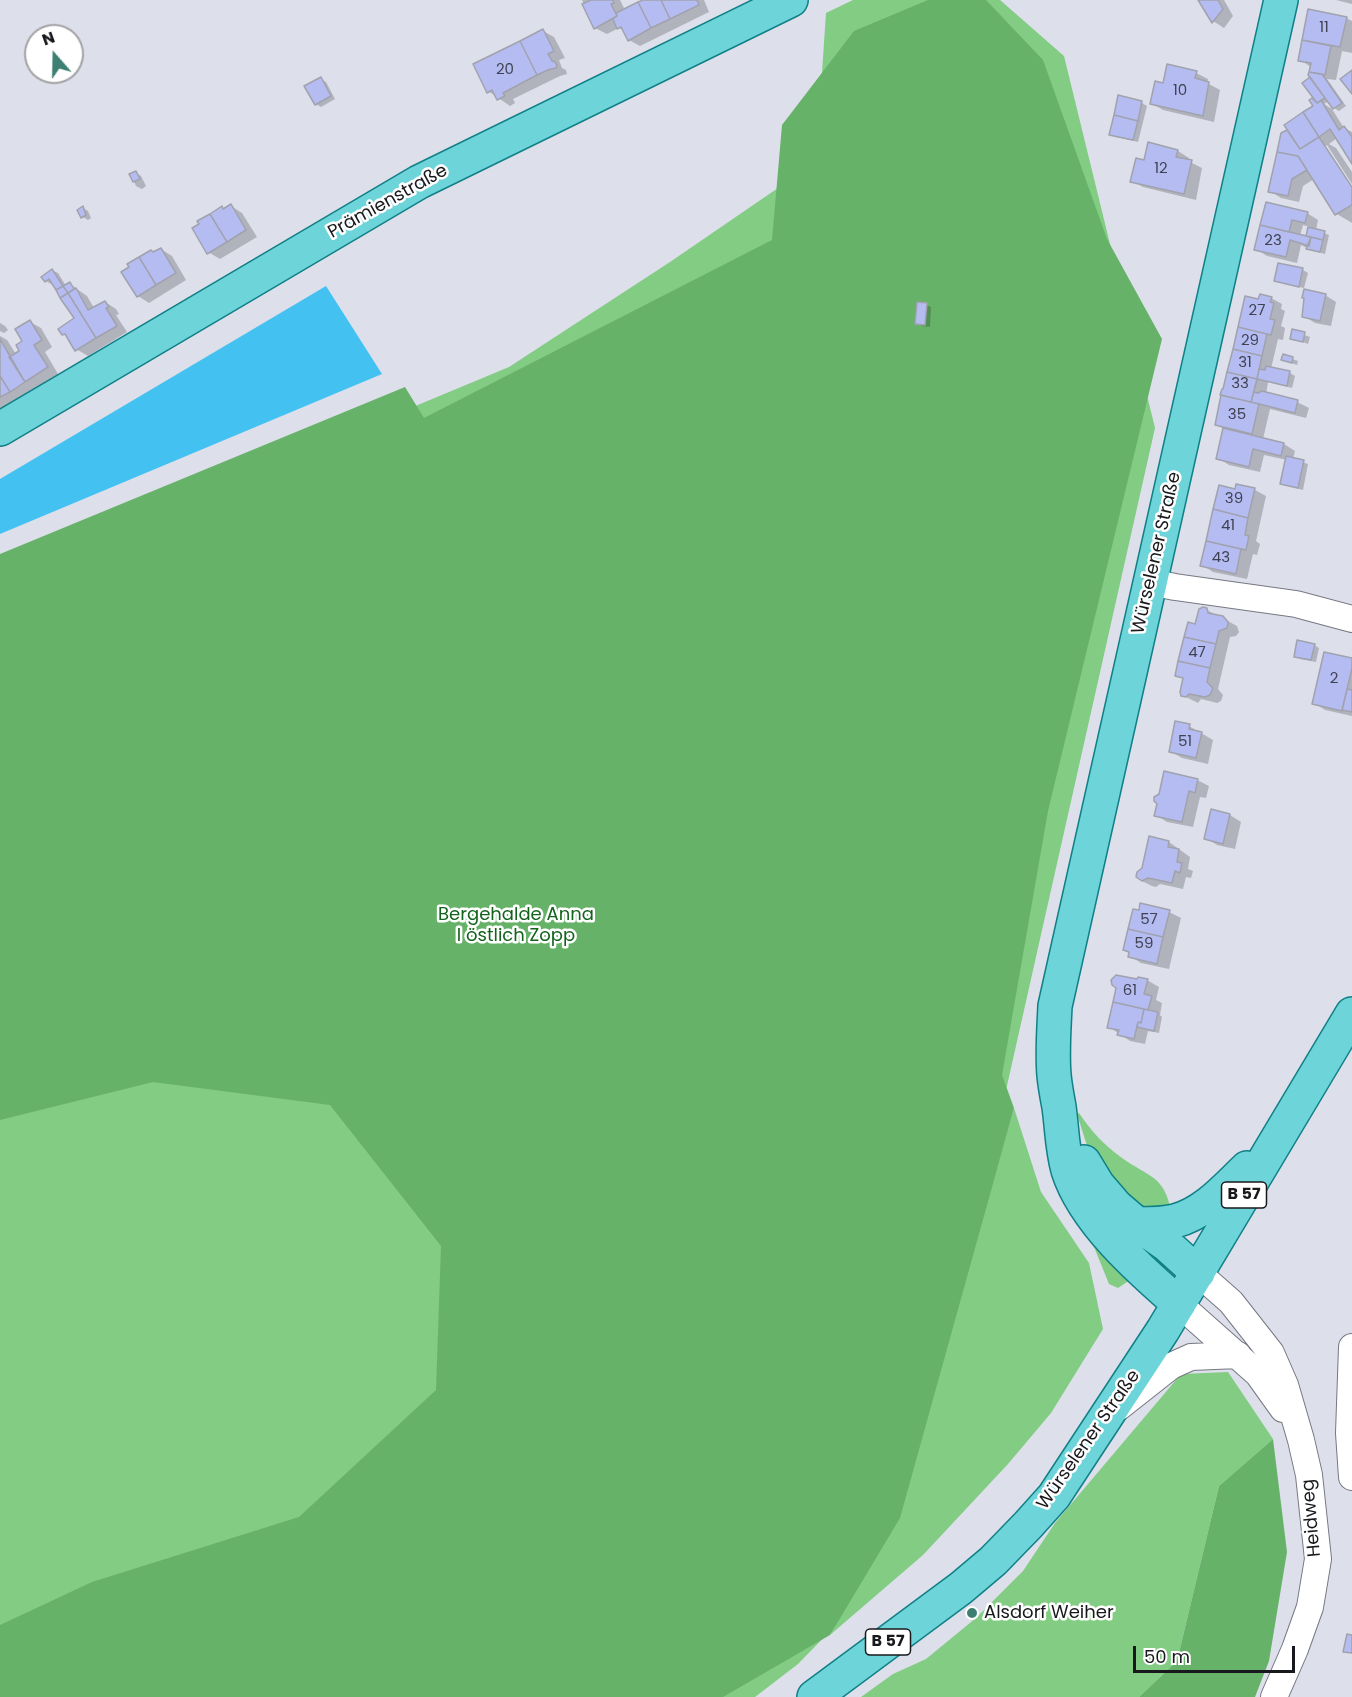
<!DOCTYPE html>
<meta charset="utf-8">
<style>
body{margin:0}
#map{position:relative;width:1352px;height:1697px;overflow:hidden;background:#dddfeb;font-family:Poppins,sans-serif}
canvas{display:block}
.north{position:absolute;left:24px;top:24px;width:60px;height:60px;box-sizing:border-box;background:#fff;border:2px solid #a3a3a5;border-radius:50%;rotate:340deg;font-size:16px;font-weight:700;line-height:24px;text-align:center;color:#18191d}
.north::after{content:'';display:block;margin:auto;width:21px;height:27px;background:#3d8073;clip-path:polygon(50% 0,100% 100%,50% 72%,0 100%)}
.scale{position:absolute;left:1133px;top:1646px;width:162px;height:27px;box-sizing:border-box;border:3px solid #18191d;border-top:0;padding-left:8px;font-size:18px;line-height:21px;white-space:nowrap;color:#18191d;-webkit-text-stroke:4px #fff;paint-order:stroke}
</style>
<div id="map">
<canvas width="1352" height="1697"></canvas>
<div class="north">N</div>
<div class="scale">50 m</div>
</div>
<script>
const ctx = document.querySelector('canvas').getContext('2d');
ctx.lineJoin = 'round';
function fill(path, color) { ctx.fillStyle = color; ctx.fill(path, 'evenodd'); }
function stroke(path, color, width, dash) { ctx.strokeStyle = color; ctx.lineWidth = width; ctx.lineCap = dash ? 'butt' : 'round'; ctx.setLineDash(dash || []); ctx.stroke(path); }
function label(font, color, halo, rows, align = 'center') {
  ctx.font = font + ' Poppins,sans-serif'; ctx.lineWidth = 5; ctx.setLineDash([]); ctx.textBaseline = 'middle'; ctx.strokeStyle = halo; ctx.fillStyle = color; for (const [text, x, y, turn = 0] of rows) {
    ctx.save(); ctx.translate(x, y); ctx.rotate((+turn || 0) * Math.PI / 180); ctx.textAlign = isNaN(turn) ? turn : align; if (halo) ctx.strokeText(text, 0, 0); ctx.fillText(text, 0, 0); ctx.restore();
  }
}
const green = new Path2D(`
 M853,0H1000L1064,56L1155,428L959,1299L1014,1108L1041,1192L1089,1263L1103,1329L1051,1413L1008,1464L923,1555L830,1635L835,1626L798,1664L755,1697H0V579L509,367L670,262L816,162L826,13Z
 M1079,1113C1091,1131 1104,1145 1122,1158C1148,1177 1165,1175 1171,1212H1156L1127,1203L1088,1149L1077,1114Z
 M1090,1237L1130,1280L1118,1288L1109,1284Z
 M1228,1372L1273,1439L1219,1486L1177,1661L1139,1697H861L893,1674L926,1659L976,1618L1023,1571L1055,1523L1181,1374Z`);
const forest = new Path2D(`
 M928,0H986L1043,60L1107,239L1162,339L1048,811L1002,1075L1014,1108L900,1518L830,1635L723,1697H0V1625L92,1582L299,1517L436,1390L441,1246L330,1105L153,1082L0,1120V554L405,387L424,418L772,240L782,125L854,31Z
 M1273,1439L1287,1552L1269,1661L1255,1697H1139L1177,1661L1219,1486Z`);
const water = new Path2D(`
 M326,286L382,374L0,534V479Z`);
const shadow = new Path2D(`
 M582,0H620L625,10L646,0H704L709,12L640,46L629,40L625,31L619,28L607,34L595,28Z
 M1200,0H1224L1233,16L1224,28L1213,21Z
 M1336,0H1352V4Z
 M1310,10L1346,18L1352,21V53L1342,51L1336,80L1327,79L1346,106L1339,111L1334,108L1329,101L1324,104L1332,109L1344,128L1352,132V161L1337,138L1329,144L1336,148L1352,172V184L1327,145L1324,147L1352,190V223L1337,214L1314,179L1303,186L1299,202L1281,198L1270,191L1287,131L1292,134L1315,106L1312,99L1318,103L1311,78V67L1300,60Z
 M543,31L554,37L565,58L559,60L562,68L566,70L567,74L560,76L513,99L515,103L510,106L488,91Z
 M1196,73L1208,79L1207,83L1220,90L1214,122L1163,110L1151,103L1164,85Z
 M321,79L326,82L335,99L321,107L316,104Z
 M1119,97L1142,103L1147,106L1138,142L1116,137L1111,134Z
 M1178,151L1189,158L1188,161L1202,168L1196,200L1143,187L1132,181L1145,162Z
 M136,173L141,176L146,186L142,189L136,186L131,175Z
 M1267,204L1307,213L1318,220L1316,230L1329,235L1325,254L1313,251L1301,245L1297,263L1267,256L1256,249ZM1303,225L1310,227L1307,238L1300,236Z
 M231,206L242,213L257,237L220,259L208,252L222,208L224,210Z
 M83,208L88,211L91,218L88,220L83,217Z
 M161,249L172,256L186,280L149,303L138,296L154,253Z
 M1303,270L1308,273L1304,288L1281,283L1275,280Z
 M53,271L58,273L66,286L70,284L87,296L94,308L105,302L116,309L119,314L116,315L127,332L88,356L76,349L69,338L63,334L77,318L53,283L51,284L46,281Z
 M1325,295L1336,302L1331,326L1315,323L1304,316Z
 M1271,298L1282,304L1281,309L1285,311L1281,326L1285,328L1283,340L1278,339L1271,369L1290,373L1295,376L1292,388L1268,382L1266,394L1297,402L1309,408L1306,418L1270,409L1263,439L1284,444L1295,451L1293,459L1308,464L1303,490L1287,486L1282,483L1287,460L1264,455L1260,472L1229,465L1218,458L1224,429L1216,425L1259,301Z
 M926,305L931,307L930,327L922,326L917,323Z
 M30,322L41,328L52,347L45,352L58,374L0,410V336L7,340L16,354L21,351Z
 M0,323L5,326L8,330L4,333L0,331Z
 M1293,331L1310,337L1308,344L1292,338Z
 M1284,356L1298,361L1297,365L1283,360Z
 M1237,486L1255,490L1266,496L1256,541L1260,544L1257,555L1253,554L1247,579L1213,572L1202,565L1220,487L1236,490Z
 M1205,609L1237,626L1239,632L1236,636L1230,637L1218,689L1223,695L1221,701L1217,703L1201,699L1198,703L1182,695L1184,679L1177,675L1196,626Z
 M1314,645L1319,648L1316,662L1300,659L1295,656Z
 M1352,660V716L1325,710L1314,703Z
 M1189,726L1213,740L1208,764L1182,758L1170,751Z
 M1197,780L1209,786L1206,798L1200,797L1193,827L1167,822L1156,815Z
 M1212,811L1230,815L1241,822L1235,849L1217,845L1206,838Z
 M1169,842L1190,857L1188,869L1193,871L1191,878L1186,877L1183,889L1160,884L1156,887L1152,886L1140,880Z
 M1169,912L1181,918L1169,969L1141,963L1130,956Z
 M1147,980L1159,987L1156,1000L1162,1003L1160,1015L1162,1017L1159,1033L1148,1031L1145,1044L1130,1041L1109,1027L1138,981Z`);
const building = new Path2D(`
 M591,0H613L614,3L611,4L617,16L594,29L582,4Z
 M643,0H661L670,19L651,28L638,2Z
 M661,0H697L699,5L670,19Z
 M1198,0H1218L1223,9L1212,23Z
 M638,2L651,28L628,41L621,27L617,29L613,19L617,16L616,13Z
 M1308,9L1347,17L1340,47L1302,40Z
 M543,29L554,51L548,54L552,61L555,62L557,66L556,68L548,70L537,75L520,41Z
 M1302,40L1331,46L1325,75L1309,72L1311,63L1298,61Z
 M520,41L537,75L503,93L505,96L497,100L492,90L487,93L473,64Z
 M1167,64L1197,71L1195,78L1209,82L1203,116L1150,104L1155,81L1163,83Z
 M1352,70V94L1340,79Z
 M1309,72L1322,74L1342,103L1333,109L1308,75Z
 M321,77L331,96L315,105L304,86Z
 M1310,77L1325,98L1317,103L1302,83Z
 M1118,95L1142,101L1138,121L1114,115Z
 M1312,98L1317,103L1321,100L1339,130L1344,126L1352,137V164L1330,129L1319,137L1303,112L1313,106L1309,100Z
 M1303,112L1319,137L1300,149L1284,125Z
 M1114,115L1138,121L1133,140L1109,135Z
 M1287,130L1300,149L1319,137L1352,187V205L1335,215L1298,156L1277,152L1281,133Z
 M1148,142L1178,150L1176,157L1192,160L1184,194L1130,182L1136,158L1144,160Z
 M1277,152L1298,156L1307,170L1292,179L1288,196L1268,192Z
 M136,171L140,179L133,182L129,174Z
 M1266,202L1308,212L1305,223L1292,220L1289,232L1260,225Z
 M231,204L246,230L227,242L210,214L222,206L223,209Z
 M83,206L86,215L81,218L77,210Z
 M210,214L227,242L207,254L192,228L199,224L197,221Z
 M1260,225L1311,237L1309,246L1290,240L1286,257L1254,250Z
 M1308,227L1325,231L1323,240L1306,236Z
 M1311,237L1323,240L1320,252L1306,249Z
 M161,248L176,273L156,285L139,257L151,250L153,252Z
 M139,257L156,285L137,297L121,272L129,267L127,264Z
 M1278,263L1303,268L1299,287L1274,281Z
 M52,269L63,286L56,290L49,279L45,282L41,277Z
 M70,282L74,289L68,293L63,286Z
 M63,286L68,293L60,298L56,290Z
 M76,288L88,310L105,301L109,307L106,308L117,326L96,338L68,293Z
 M1304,289L1326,294L1320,321L1302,317L1304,298H1302Z
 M68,293L96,338L75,351L65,334L62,335L58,329L74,318L60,298Z
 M1260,294L1272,297L1270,302L1274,303L1270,319L1275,320L1271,335L1238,327L1245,296L1258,299Z
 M917,302L927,303L925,325L915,324Z
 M30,320L42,340L34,345L48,367L25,382L9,357L19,351L16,345L22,341L15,329Z
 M1238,327L1267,334L1262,356L1233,349Z
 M1292,329L1305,332L1303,342L1290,339Z
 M0,339L25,382L10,392L0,376Z
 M1233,349L1262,356L1257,379L1227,372Z
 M1283,354L1293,357L1292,363L1281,360Z
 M1266,366L1290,371L1287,386L1257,379L1259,369L1265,370Z
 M1227,372L1257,379L1251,402L1220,395L1222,389H1223Z
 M0,376L10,392L0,397Z
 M1262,391L1298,400L1295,413L1251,402L1254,392L1258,393Z
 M1221,395L1259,404L1252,434L1215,425Z
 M1223,428L1284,443L1281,456L1253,449L1249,467L1216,459Z
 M1286,456L1304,460L1298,488L1280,484Z
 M1236,484L1255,488L1248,518L1213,509L1219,485L1235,489Z
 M1213,509L1248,518L1245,535L1249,536L1246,550L1206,541Z
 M1206,541L1241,549L1236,574L1200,566Z
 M1203,607L1207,608L1208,613L1223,616L1228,622L1227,628L1219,631L1216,644L1184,637L1188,622L1195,624L1199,609Z
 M1184,637L1216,644L1210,668L1178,661Z
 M1297,640L1315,644L1311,660L1294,657Z
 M1324,652L1352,658V668L1342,711L1312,704Z
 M1178,661L1210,668L1207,682L1213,688L1210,695L1205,697L1189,694L1186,697L1181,696L1180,692L1183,678L1175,676Z
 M1347,689L1352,690V712L1342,710Z
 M1175,721L1190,724L1189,729L1202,732L1196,758L1169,752Z
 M1164,771L1198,779L1195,793L1189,791L1182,822L1154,816L1157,804L1154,801V797L1159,794Z
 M1211,809L1230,814L1223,844L1204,839Z
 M1149,836L1169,841L1168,847L1179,849L1177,862L1182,863L1180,873L1175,871L1172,883L1148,878L1142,881L1136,877L1137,872L1142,868Z
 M1140,903L1170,910L1163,937L1128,929L1133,909L1139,910Z
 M1128,929L1163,937L1157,964L1128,957L1129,952L1123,950Z
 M1116,975L1137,979L1138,977L1148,979L1144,994L1152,996L1148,1010L1113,1002L1116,988L1112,985L1111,980Z
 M1113,1002L1144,1009L1141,1023L1138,1022L1134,1039L1117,1035L1119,1030L1107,1028Z
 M1144,1009L1158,1012L1154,1031L1137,1027L1138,1022L1141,1023Z
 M1347,1634L1352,1635V1653L1343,1652Z`);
const minor = new Path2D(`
 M1150,582L1175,587L1296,604L1352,619
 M1198,1273L1231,1302L1271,1353L1285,1385L1301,1440L1309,1475L1318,1559L1310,1607L1295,1649L1274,1697
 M1179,1304L1258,1374L1283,1409
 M1352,1347L1349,1433L1352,1477
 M1119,1407L1171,1366L1191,1357L1238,1355`);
const major = new Path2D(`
 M0,429L419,182L791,0
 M1084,1162L1098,1185L1116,1206L1137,1224L1167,1245L1198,1273
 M1137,1224C1150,1224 1163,1224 1175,1221C1205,1213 1226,1188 1247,1168
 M1179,1304C1140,1270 1084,1221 1068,1170C1062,1149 1062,1128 1059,1107C1057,1096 1055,1086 1054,1075C1052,1052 1054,1029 1055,1006L1281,0
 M814,1697L961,1588L993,1561L1028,1525L1054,1496L1163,1330L1352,1014`);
const markers = [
 [972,1613,6,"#3d8073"]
];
const numberNames = [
 ["11",1324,28],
 ["20",505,70],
 ["10",1180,91],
 ["12",1161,169],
 ["23",1273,241],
 ["27",1257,311],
 ["29",1250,341],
 ["31",1245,363],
 ["33",1240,384],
 ["35",1237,415],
 ["39",1234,499],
 ["41",1228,526],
 ["43",1221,558],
 ["47",1197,653],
 ["2",1334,679],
 ["51",1185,742],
 ["57",1149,920],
 ["59",1144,944],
 ["61",1130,991]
];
const shields = [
 [1244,1195,45],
 [888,1642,45]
];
const shieldNames = [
 ["B 57",1244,1195],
 ["B 57",888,1642]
];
const streetNames = [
 ["Prämienstraße",388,202,-29],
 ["Würselener Straße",1157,553,-77],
 ["Würselener Straße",1089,1440,-55],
 ["Heidweg",1312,1518,-95]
];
const parkNames = [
 ["Bergehalde Anna",516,915],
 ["I östlich Zopp",516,936]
];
const poiNames = [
 ["Alsdorf Weiher",984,1613]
];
fill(green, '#82cc83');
fill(forest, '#67b269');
fill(water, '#43c2f2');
fill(shadow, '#0003');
fill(building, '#b5bcf2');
stroke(building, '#a0a2ad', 1.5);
stroke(minor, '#767882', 28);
stroke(major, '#108086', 36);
stroke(minor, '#fff', 26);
stroke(major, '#6dd4d9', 33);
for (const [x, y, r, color] of markers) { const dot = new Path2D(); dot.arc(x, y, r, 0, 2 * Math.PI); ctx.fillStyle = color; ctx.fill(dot); stroke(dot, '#fff', 2); }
label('15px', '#3f4252', null, numberNames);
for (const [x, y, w] of shields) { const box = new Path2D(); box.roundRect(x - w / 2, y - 13, w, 26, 4.5); ctx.fillStyle = '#fff'; ctx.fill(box); stroke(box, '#18191d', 1.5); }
label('bold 16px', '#18191d', null, shieldNames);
label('18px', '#18191d', '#fff', streetNames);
label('18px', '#14631d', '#fff', parkNames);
label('18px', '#18191d', '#fff', poiNames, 'left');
</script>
